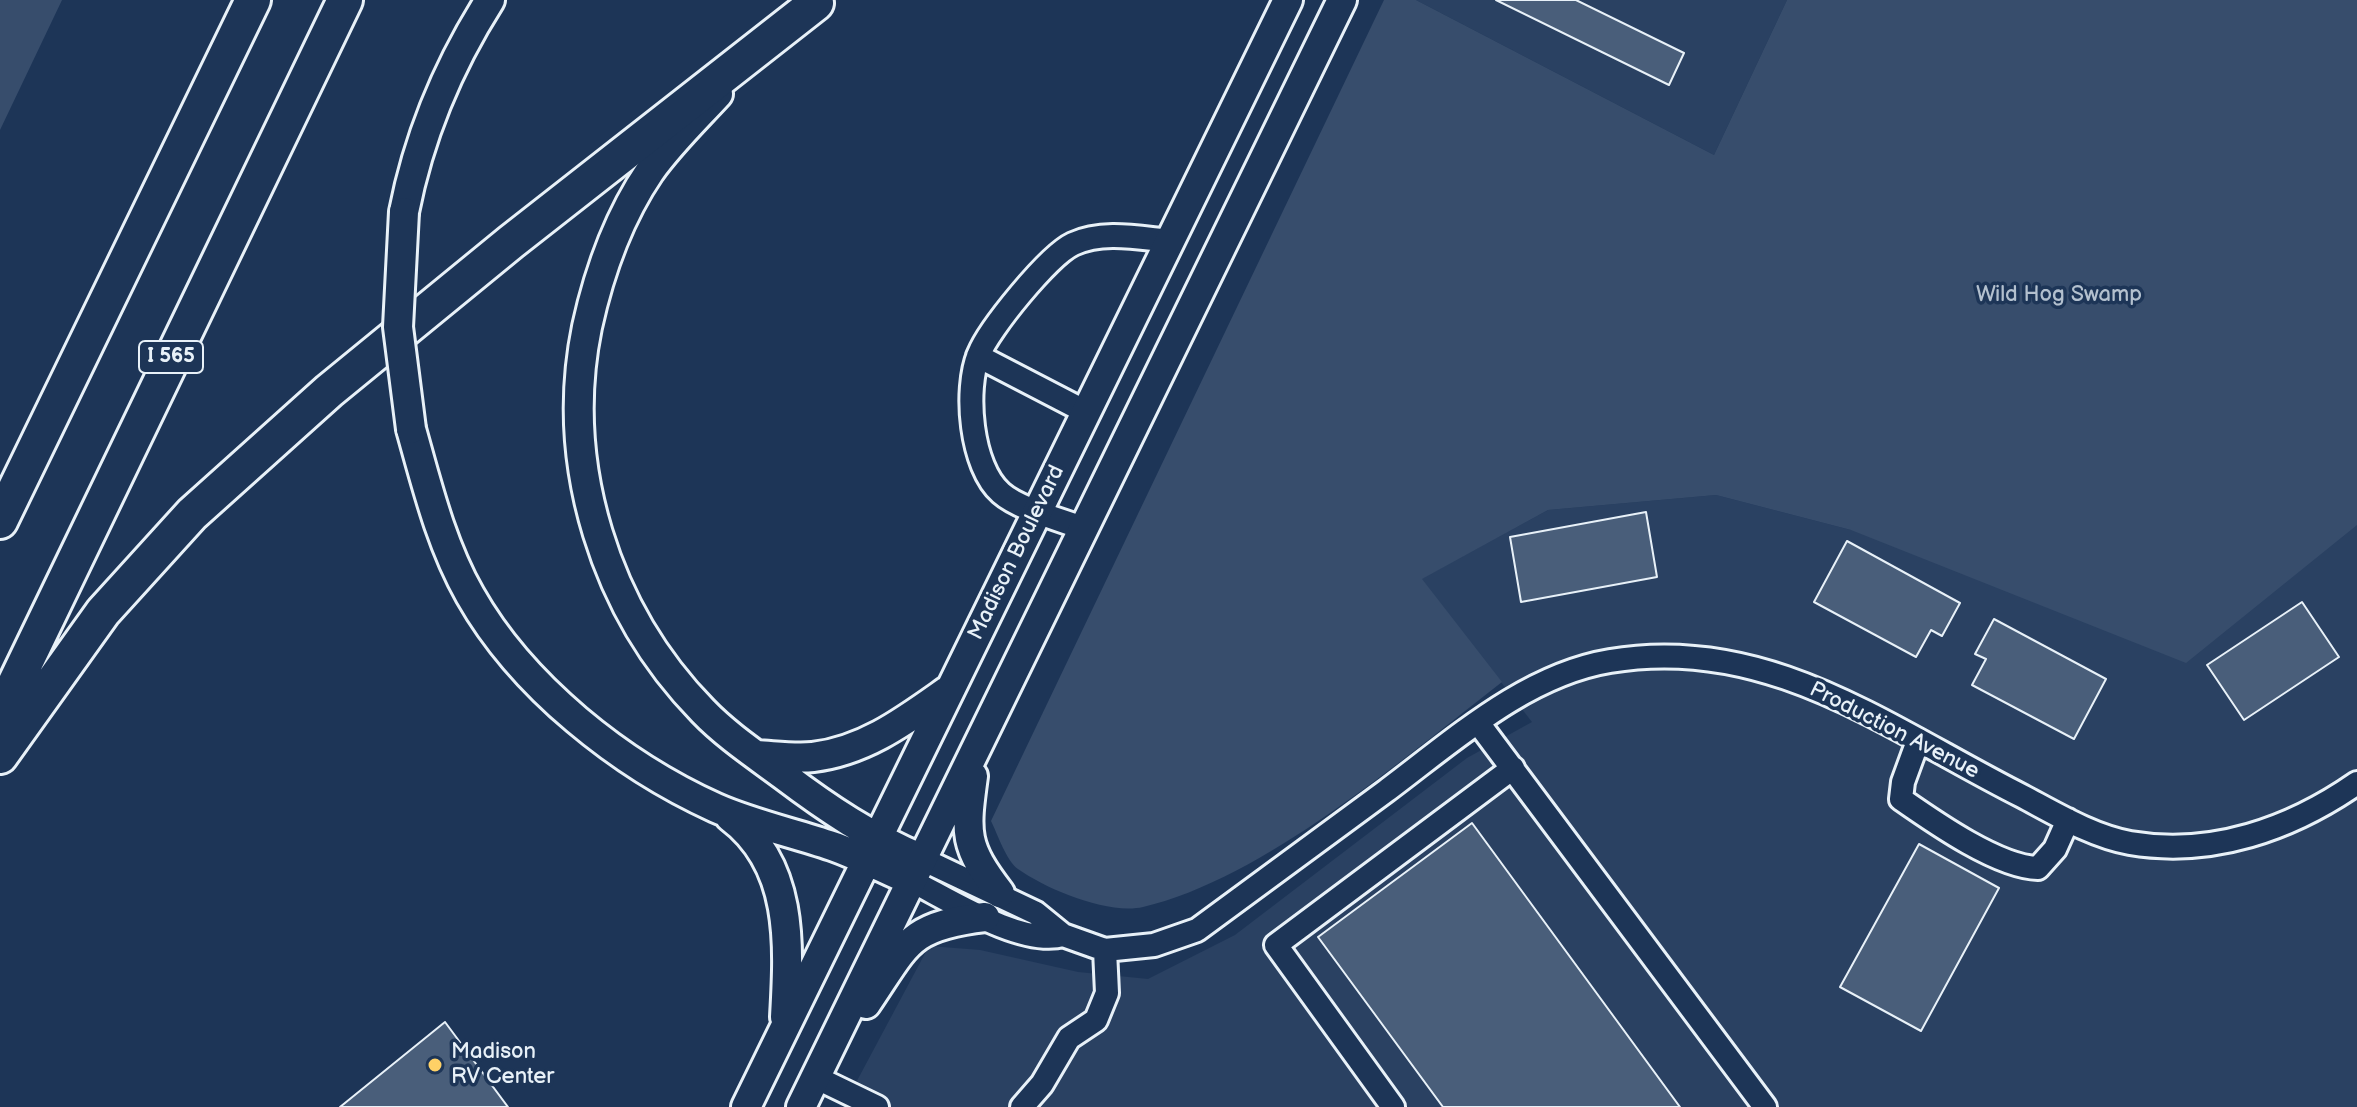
<!DOCTYPE html>
<style>
body{margin:0}
canvas{display:block;background:#1d3557}
</style>
<canvas width="2357" height="1107"></canvas>
<script>
const ctx = document.querySelector('canvas').getContext('2d');
ctx.lineJoin = 'round';
function fill(path, color) { ctx.fillStyle = color; ctx.fill(path, 'evenodd'); }
function stroke(path, color, width, dash) { ctx.strokeStyle = color; ctx.lineWidth = width; ctx.lineCap = dash ? 'butt' : 'round'; ctx.setLineDash(dash || []); ctx.stroke(path); }
function label(font, color, halo, rows, align = 'center') {
  ctx.font = font + ' "Balsamiq Sans",sans-serif'; ctx.lineWidth = 7; ctx.setLineDash([]); ctx.textBaseline = 'middle'; ctx.strokeStyle = halo; ctx.fillStyle = color; for (const [text, x, y, turn = 0] of rows) {
    ctx.save(); ctx.translate(x, y); ctx.rotate((+turn || 0) * Math.PI / 180); ctx.textAlign = isNaN(turn) ? turn : align; if (halo) ctx.strokeText(text, 0, 0); ctx.fillText(text, 0, 0); ctx.restore();
  }
}
const built = new Path2D(`
 M1416,0H1787L1714,155Z
 M1716,495L1851,530L2357,525V1107H843L929,946L980,950L1078,972L1148,979L1235,935L1467,758L1532,722L1421,579L1548,510Z`);
const green = new Path2D(`
 M0,0H62L0,130Z
 M1384,0H1416L1714,155L1787,0H2357V525L2186,663L1851,530L1716,495L1548,510L1422,579L1502,682C1404,758 1263,879 1143,907C1108,915 1046,889 1018,869C1006,860 998,835 991,821Z`);
const building = new Path2D(`
 M1496,0H1576L1684,53L1669,85Z
 M1646,512L1657,577L1521,602L1510,537Z
 M1847,541L1960,603L1942,636L1931,630L1916,657L1814,602Z
 M2302,602L2339,657L2244,720L2207,665Z
 M1994,619L2106,679L2074,739L1972,685L1986,659L1975,654Z
 M1472,823L1680,1107H1443L1318,937Z
 M1919,844L1999,888L1921,1031L1840,987Z
 M445,1022L508,1107H340Z`);
const minor = new Path2D(`
 M978,356L1086,412
 M1085,529C1062,520 1019,509 1001,493C971,467 964,390 979,354C989,329 1048,256 1073,244C1103,230 1139,238 1170,241
 M1479,724L1765,1107
 M1918,741L1903,782L1901,799C1934,822 1998,867 2038,868L2055,849L2068,820
 M922,859L1036,913L1063,935L1105,950L1154,945L1197,930C1260,884 1323,837 1386,791C1453,741 1525,675 1610,661C1768,634 1889,729 2022,796C2056,814 2092,836 2130,843C2212,857 2291,829 2357,783
 M910,880C948,899 1022,947 1063,935
 M815,1077L877,1107
 M1022,1107L1042,1084L1069,1038L1096,1020L1107,993L1105,950
 M1393,1107L1276,945L1513,768`);
const major = new Path2D(`
 M718,94C695,119 670,143 650,171C618,218 599,272 587,327C559,464 605,611 703,711C726,735 756,755 783,775C828,809 870,837 922,859
 M404,212C419,135 448,66 490,0
 M411,429C427,486 441,544 470,595C522,687 621,765 716,808C752,824 794,833 832,846C858,855 884,869 910,880
 M757,755C775,756 795,759 813,757C865,751 906,720 947,691
 M973,776C965,834 964,846 1000,893
 M730,817C794,865 789,945 785,1017
 M866,1004C907,944 907,926 985,917
 M746,1107L1288,0
 M801,1107L1342,0`);
const highway = new Path2D(`
 M0,521L253,0
 M0,715L345,0
 M0,756L103,612L192,514L329,391L511,242L816,3`);
const majorBridge = new Path2D(`
 M404,212L398,327L411,429`);
const markers = [
 [435,1065,8,"#ffd166"]
];
const shields = [
 [171,357,64]
];
const shieldNames = [
 ["I 565",171,357]
];
const parkNames = [
 ["Wild Hog Swamp",2059,295]
];
const streetNames = [
 ["Madison Boulevard",1017,553,-64],
 ["Production Avenue",1894,731,27]
];
const poiNames = [
 ["Madison",451,1052],
 ["RV Center",451,1077]
];
fill(built, '#2a4162');
fill(green, '#374d6c');
fill(building, '#495e7a');
stroke(building, '#e8f1f8', 2);
stroke(minor, '#e8f1f8', 28);
stroke(major, '#e8f1f8', 34);
stroke(highway, '#e8f1f8', 40);
stroke(minor, '#1d3557', 22);
stroke(major, '#1d3557', 28);
stroke(highway, '#1d3557', 34);
stroke(majorBridge, '#e8f1f8', 34, []);
stroke(majorBridge, '#1d3557', 28);
for (const [x, y, r, color] of markers) { const dot = new Path2D(); dot.arc(x, y, r, 0, 2 * Math.PI); ctx.fillStyle = color; ctx.fill(dot); stroke(dot, '#1d3557', 3); }
for (const [x, y, w] of shields) { const box = new Path2D(); box.roundRect(x - w / 2, y - 16, w, 32, 6); ctx.fillStyle = '#1d3557'; ctx.fill(box); stroke(box, '#e8f1f8', 2); }
label('bold 20px', '#e8f1f8', null, shieldNames);
label('22px', '#b3c0ce', '#1d3557', parkNames);
label('22px', '#e8f1f8', '#1d3557', streetNames);
label('22px', '#e8f1f8', '#1d3557', poiNames, 'left');
</script>
